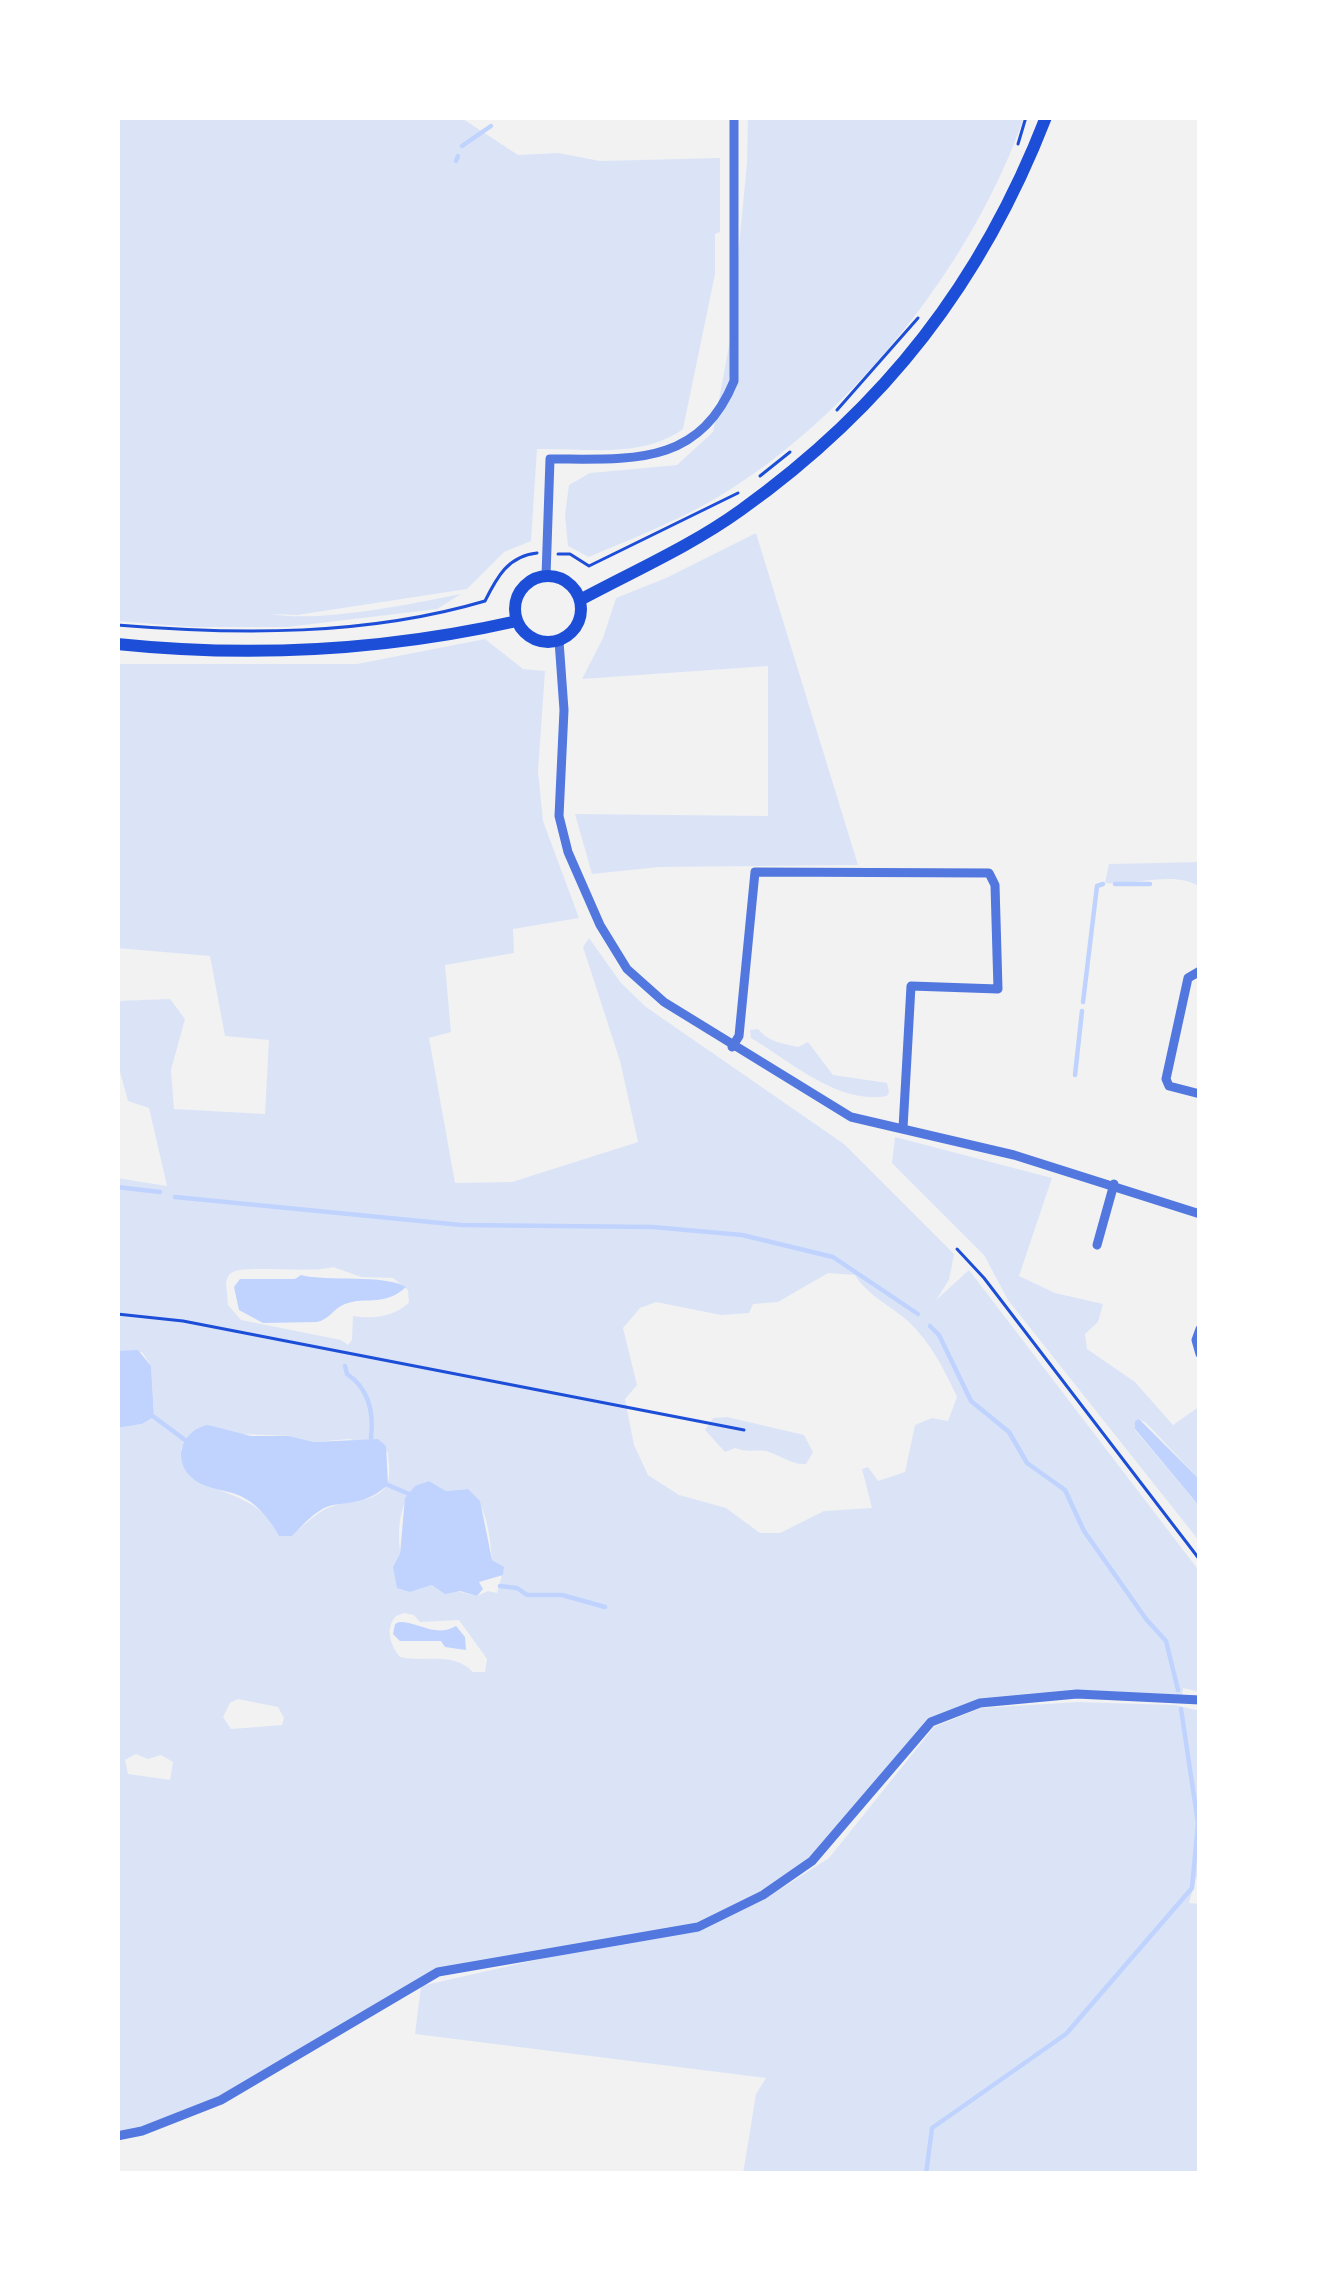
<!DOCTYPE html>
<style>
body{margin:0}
#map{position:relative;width:1317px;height:2291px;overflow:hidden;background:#f2f2f2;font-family:"Archivo Narrow",sans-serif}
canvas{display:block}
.frame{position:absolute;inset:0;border:120px solid #fff;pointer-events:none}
</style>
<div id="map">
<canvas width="1317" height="2291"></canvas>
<div class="frame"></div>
</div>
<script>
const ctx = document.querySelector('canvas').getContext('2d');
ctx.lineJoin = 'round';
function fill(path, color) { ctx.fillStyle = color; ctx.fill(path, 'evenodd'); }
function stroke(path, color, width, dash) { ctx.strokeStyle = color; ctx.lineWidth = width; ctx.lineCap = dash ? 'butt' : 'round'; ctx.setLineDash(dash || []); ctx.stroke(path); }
const green = new Path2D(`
 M117,117H460L518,155L558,153L600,161L720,158V232L715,234V274L683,429C642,459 584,448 537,449L531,541L504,552L467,589L297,615L271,614C319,623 411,604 461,594L437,609L287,627H191L117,621Z
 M748,117H1024C974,262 855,413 723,494C681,520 635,537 589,557L568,546L565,515L569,485L590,473L677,465L713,432L730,340L747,163Z
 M756,533L858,865L659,867L592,874L575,814L768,816V666L582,679L603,638L616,598L666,578Z
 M485,639L523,669L545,671L538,771L543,821L579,918L513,929L514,953L445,965L451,1032L429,1038L455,1183L512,1182L638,1142L620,1061L583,947L589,938L621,983L646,1007L844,1144L954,1254L949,1280L936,1300L969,1270L1200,1572V1692L1183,1688L1182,1697L1077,1694L981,1703L931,1722L812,1861L763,1895L698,1927L438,1972L221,2100L117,2136V1428L142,1424L154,1417L151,1366L142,1352L117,1351V1178L167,1186L149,1108L128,1101L117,1061V1001L170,999L185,1019L171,1070L174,1109L265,1114L269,1040L225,1036L210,956L117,948V664H357ZM333,1267L361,1277L393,1278L408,1290L409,1302C395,1317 373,1319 353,1316L352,1340L348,1345L341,1340L241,1320L228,1305L226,1283C227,1279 228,1275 231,1273C242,1264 308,1274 333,1267ZM828,1273L855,1275C867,1295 891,1306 908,1321C931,1343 944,1369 957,1397L948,1421L932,1418L915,1425L905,1472L878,1481L868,1467L862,1469L872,1508L824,1511L780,1533H760L726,1508L679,1495L648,1475L634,1445L625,1399L637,1385L623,1328L640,1308L656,1302L721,1315L749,1313L753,1304L778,1302ZM192,1432L289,1436L314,1442L350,1439L388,1452C388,1464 393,1481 383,1490C368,1504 346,1500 328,1508C309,1516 299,1536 279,1535C259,1496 227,1497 192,1478L181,1449ZM429,1481L446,1491L467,1489C487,1503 490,1537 492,1560L504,1568L497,1593L488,1591L477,1596L432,1585L410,1592C398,1559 387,1496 429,1481ZM404,1613L414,1615L420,1622L459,1620L487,1659L485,1672H473C453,1651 426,1663 400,1657C390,1645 385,1628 396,1616ZM238,1699L278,1707L284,1718L282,1725L231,1729L223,1717L230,1703ZM136,1754L148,1759L161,1755L173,1762L170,1780L128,1774L125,1760Z
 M1200,862V887C1175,870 1136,886 1105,883L1109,864Z
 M758,1029C769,1042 781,1043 798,1047L808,1042L833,1075L887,1083L889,1092L887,1096C838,1105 790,1061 751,1038L750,1030Z
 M895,1137L1052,1178L1019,1276L1055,1293L1103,1304L1098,1322L1085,1334L1087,1349L1135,1382L1173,1425L1200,1406V1480L1146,1423L1139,1419L1135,1422V1430L1200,1507V1542L1008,1300L984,1255L892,1163Z
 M727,1417L804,1435L813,1452L806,1464C791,1465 781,1455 766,1451C755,1449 747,1453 735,1448L725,1452L705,1430L713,1418Z
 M1078,1702L1175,1705L1200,1711V1865L1189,1903L1200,1904V2174H743L756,2094L766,2078L415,2034L421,1986L562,1954L700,1931L765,1899L829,1858L934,1727L981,1708Z`);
const water = new Path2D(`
 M301,1275C327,1282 385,1274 406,1287C382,1309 362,1294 341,1306C331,1312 329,1319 317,1322L263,1323L239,1310L234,1287L240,1279H295Z
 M138,1350L151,1366L154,1417L142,1424L117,1428V1351Z
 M1139,1419L1200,1480V1507L1135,1429V1421Z
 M208,1425L251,1436H289L314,1442L378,1439L386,1446L388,1485C368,1502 355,1502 333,1505C317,1508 302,1526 292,1536H279C272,1523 260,1507 246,1499C231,1489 207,1491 192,1478C171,1459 183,1429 208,1425Z
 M429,1481L446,1491L468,1489L480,1501L492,1560L504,1567L503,1575L479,1582L483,1589L477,1596L460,1591L445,1594L432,1585L410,1592L397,1588L393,1567L400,1554L405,1498L415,1486Z
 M399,1622C420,1622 435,1638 456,1626L465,1637L466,1650L445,1647L441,1641H400L393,1634L395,1624Z`);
const stream = new Path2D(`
 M462,146L491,126
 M456,161L458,156
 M1115,884H1150
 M1083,1002L1097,886L1103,884
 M1075,1075L1082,1011
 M117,1187L160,1192
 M175,1197L461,1225L653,1227L742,1235L833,1257L918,1314
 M930,1326L939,1335L971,1401L1009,1432L1027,1463L1065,1490L1084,1531L1146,1619L1166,1641L1178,1690
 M345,1366L347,1374C368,1388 374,1412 371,1438
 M154,1417L185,1440
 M388,1485L409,1494
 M500,1586L517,1588L527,1595H562L605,1607
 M926,2174L932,2128L1066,2034L1192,1888L1198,1823L1181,1709`);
const path = new Path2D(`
 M1018,144L1026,117
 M837,410L918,318
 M760,476L790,452
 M558,554H570L589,566L738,493
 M117,625C239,635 367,636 485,601C497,577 508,556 537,553
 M957,1249L984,1278L1200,1560
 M117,1314L183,1321L744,1430`);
const minor = new Path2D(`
 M546,576L550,459C630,459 699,467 734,381V117
 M559,641L564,710L559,816L568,852L600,925L627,969L664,1002L851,1117L1014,1155L1200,1214
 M1200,971L1188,978L1166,1079L1169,1086L1200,1094
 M732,1047L739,1036L755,872L989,873L995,885L998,989L911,986L903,1128
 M1097,1245L1114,1184
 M1200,1329L1196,1340L1200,1354
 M117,2136L142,2131L221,2100L438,1972L698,1927L763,1895L812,1861L931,1722L980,1703L1077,1694L1200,1700`);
const secondary = new Path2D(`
 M515 609a33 33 0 1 1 66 0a33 33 0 1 1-66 0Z
 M580,600C634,571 691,546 741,510C885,407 982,282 1046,117
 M117,644C252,658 384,651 517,621`);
fill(green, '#dbe4f7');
fill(water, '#bfd3fe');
stroke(stream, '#bfd3fe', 4.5);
stroke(path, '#1d4ed8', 3);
stroke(minor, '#5277de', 9);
stroke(secondary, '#1d4ed8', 12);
</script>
